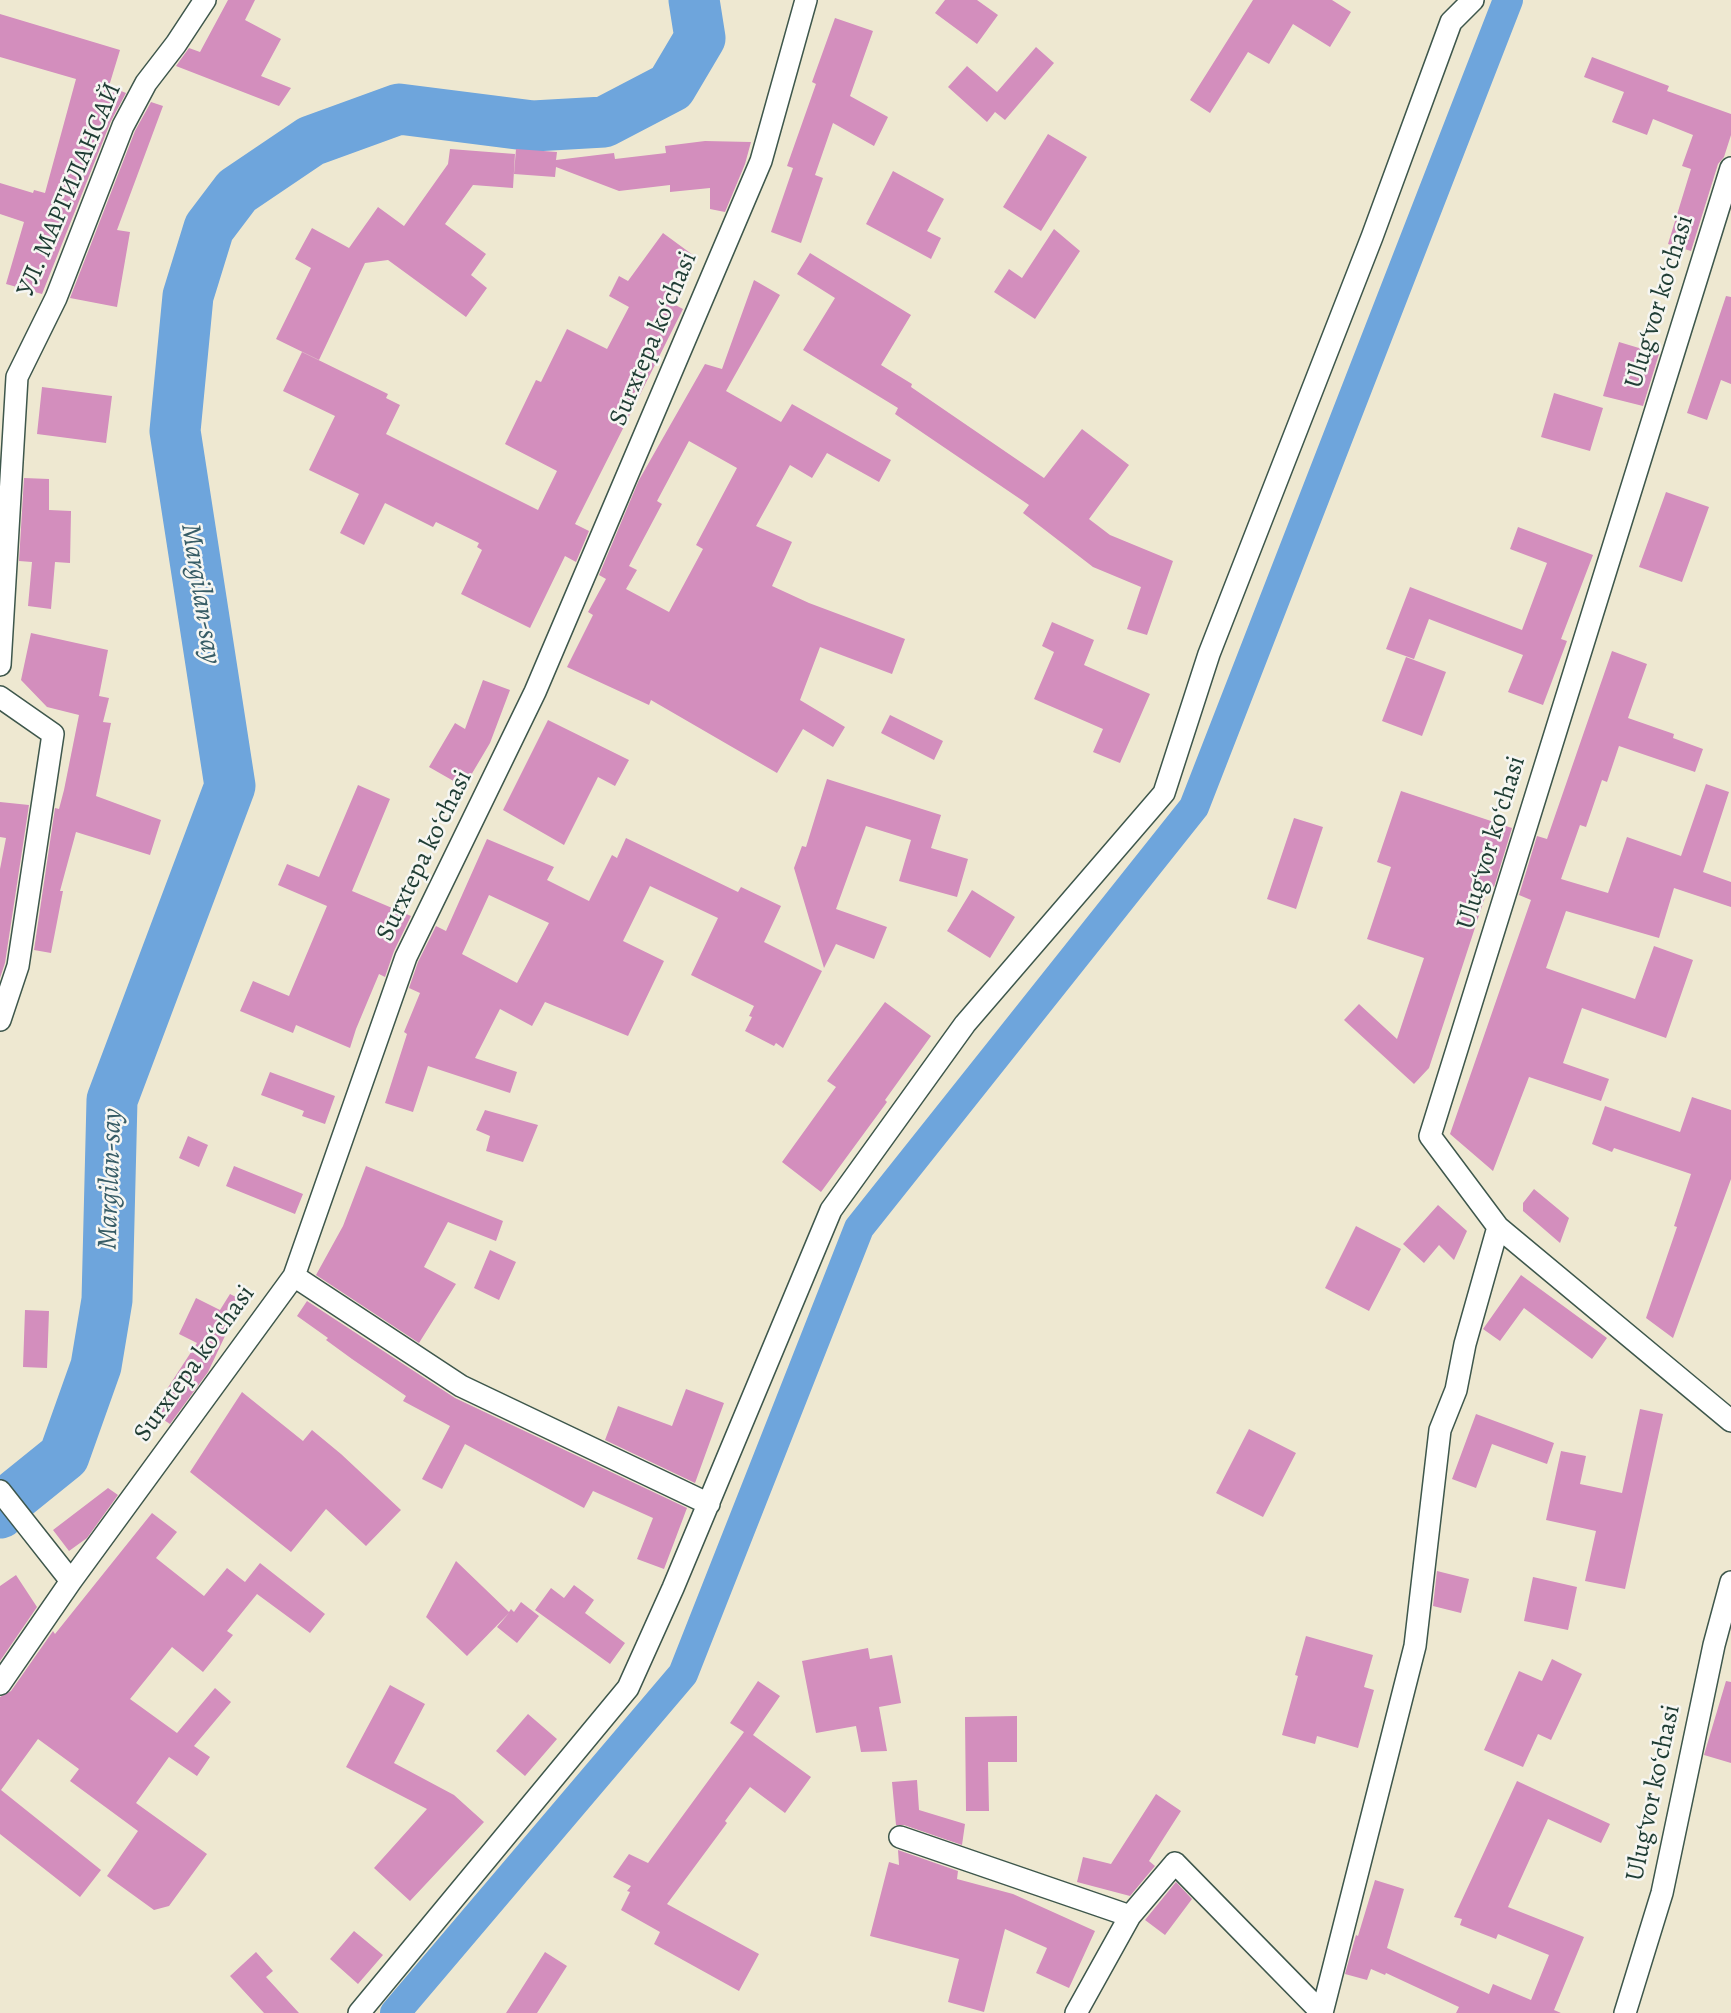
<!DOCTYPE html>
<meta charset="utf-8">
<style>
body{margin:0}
canvas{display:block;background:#eee8d1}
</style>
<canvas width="1731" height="2013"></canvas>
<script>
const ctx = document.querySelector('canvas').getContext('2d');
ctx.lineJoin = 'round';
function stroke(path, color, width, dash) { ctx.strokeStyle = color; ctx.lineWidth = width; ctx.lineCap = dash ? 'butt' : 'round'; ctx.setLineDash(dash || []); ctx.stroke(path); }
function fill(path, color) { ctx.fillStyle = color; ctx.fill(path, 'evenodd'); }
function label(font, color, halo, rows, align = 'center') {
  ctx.font = font + ' Alegreya,serif'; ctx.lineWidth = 5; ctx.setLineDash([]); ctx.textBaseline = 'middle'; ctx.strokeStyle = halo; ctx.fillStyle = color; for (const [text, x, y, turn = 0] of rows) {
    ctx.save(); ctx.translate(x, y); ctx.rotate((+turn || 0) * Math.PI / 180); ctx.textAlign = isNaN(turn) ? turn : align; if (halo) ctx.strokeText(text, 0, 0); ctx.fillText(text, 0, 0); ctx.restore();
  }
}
const canal = new Path2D(`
 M395,2013L683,1674L859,1228L1194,807L1508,0`);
const river = new Path2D(`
 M0,1513L7,1502L64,1456L96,1366L107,1300L112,1100L230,786L175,431L188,296L209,228L237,191L311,141L399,109L533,126L604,122L671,87L700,38L694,0`);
const building = new Path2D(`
 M228,0H255L245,20L281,39L261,76L291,88L279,106L176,66L189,48L200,52Z
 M945,0H977L998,15L977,44L935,13Z
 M1253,0H1332L1351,12L1330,47L1293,24L1269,64L1248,52L1210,113L1190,100Z
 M0,14L120,50L109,86L126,93L111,121L42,294L6,284L24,222L0,214V183L33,193L34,190L45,193L76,79L0,57Z
 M835,18L873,31L850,96L888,117L874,146L833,123L815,175L823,178L801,243L771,232L793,168L787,166L816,84L812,82Z
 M1036,47L1054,63L1005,120L995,112L987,122L948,87L967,66L997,92Z
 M1592,57L1669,86L1667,91L1731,114V135L1724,157L1718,164L1691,251L1668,244L1691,169L1682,166L1693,135L1653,119L1647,135L1612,122L1624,92L1584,77Z
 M151,102L163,106L117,230L130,232L117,307L70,298L135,131Z
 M1048,134L1087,157L1041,231L1003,207Z
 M705,141L751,142L745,164L725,212L710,209V188L670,192V185L619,191L556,167L555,177L514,174L516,149L557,152L556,160L614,153L615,159L666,153L665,146Z
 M450,149L515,154L513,188L473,185L445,224L486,254L471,275L487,288L466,317L388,260L365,263L319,360L276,339L311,268L295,259L312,228L349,248L378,207L404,226L448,164Z
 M893,171L944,199L927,231L941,238L931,259L866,224Z
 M1054,229L1080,251L1035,319L994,292L1009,269L1022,278Z
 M663,233L697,258L666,300L683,309L575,524L589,531L576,562L565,556L530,628L461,594L482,550L477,547L479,543L436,522L433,527L385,503L364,545L340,533L359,494L309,470L335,416L283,391L302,352L388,394L386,398L400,405L386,434L538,510L557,471L505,444L536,380L541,382L567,329L607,349L629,307L609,296L619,276L628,281Z
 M810,253L911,315L881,365L912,384L911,387L1044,478L1082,429L1129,465L1089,519L1110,535L1173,561L1147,635L1127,629L1141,587L1093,567L1023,513L1029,505L895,414L898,408L803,350L835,298L797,274Z
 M754,280L780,295L726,391L781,422L792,404L891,460L879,482L827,453L812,478L790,465L756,526L792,542L772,586L809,603L905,639L892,674L820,647L800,700L845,727L833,747L803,729L777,773L651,700L649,705L567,667L593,615L588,612L606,579L599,575L639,480L705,364L722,369ZM689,441L737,468L696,545L703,549L669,612L626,589L637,570L629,566L662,504L657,501Z
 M1726,296L1731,297V384L1721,380L1707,420L1687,413Z
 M1619,342L1659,354L1643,406L1603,396Z
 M42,387L112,396L106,443L37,434Z
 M1554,393L1603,408L1590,451L1541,437Z
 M24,478L49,479V510L71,511L70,563L55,562L51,609L28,606L32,562L19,561Z
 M1666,492L1709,507L1682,582L1639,567Z
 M1518,527L1593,555L1561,639L1567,641L1543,705L1508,692L1523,655L1429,619L1414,659L1386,649L1410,587L1522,630L1547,563L1510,549Z
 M1052,622L1094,640L1084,665L1150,694L1120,763L1093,752L1103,729L1034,699L1054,652L1042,646Z
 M31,633L108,650L99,696L109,698L103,722L111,723L96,796L161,820L150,855L76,832L60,891H63L51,953L34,950L55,808L59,809L64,790L79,715L47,707L21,680Z
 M1612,651L1647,664L1628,718L1674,734L1673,738L1703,749L1695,772L1619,746L1607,782L1602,780L1586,827L1580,825L1561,879L1608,893L1627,837L1681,856L1706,784L1729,792L1703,872L1731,882V907L1674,888L1659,938L1566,911L1546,968L1635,999L1654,946L1693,960L1666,1038L1582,1008L1563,1063L1609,1079L1601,1101L1529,1077L1493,1171L1450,1134L1531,900L1519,895L1537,836L1547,839Z
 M1406,657L1446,672L1422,736L1382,721Z
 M483,680L510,690L490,743L464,787L429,767L455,723L465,729Z
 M890,715L943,741L934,760L881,733Z
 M548,720L629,760L615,786L598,777L564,845L503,810Z
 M827,779L941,815L931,848L968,859L957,897L899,881L911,840L866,826L836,909L887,927L874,959L836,944L824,968L794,868L802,846L806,847Z
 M358,785L390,799L352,891L411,916L394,951L385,977L379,974L356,1029L350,1048L296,1025L293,1033L240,1011L253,981L289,996L327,906L278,885L287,864L319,877Z
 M1401,791L1512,828L1494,887L1489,885L1429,1068L1414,1084L1344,1020L1359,1004L1397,1039L1424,958L1367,939L1391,867L1377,862Z
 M0,802L29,805L5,963L0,978V869L6,838L0,837Z
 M1294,818L1323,827L1296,909L1267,899Z
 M626,838L738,892L741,887L781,906L764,942L822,971L783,1048L776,1043L774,1046L745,1031L752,1017L749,1016L754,1006L691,975L718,918L650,886L623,941L664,961L628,1036L545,1002L532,1026L500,1009L475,1058L517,1072L510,1093L428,1066L413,1112L385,1103L407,1034L404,1032L420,993L409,988L418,962L436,926L446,931L487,839L554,867L547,880L589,901L612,855L617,858ZM489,895L549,923L517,983L462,954Z
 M972,890L1015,917L990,958L947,931Z
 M885,1002L931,1036L885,1100L887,1102L821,1192L782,1162L836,1087L827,1081Z
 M270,1072L335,1096L325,1124L302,1116L304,1111L261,1095Z
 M1692,1097L1731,1110V1179L1673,1338L1646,1318L1677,1227L1674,1226L1691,1174L1614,1148L1612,1152L1592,1144L1605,1106L1680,1132Z
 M485,1110L538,1125L523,1162L486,1151L490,1136L476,1130Z
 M188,1136L208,1145L199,1167L179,1158Z
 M234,1166L303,1194L295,1214L226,1186Z
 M366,1166L503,1221L496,1241L448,1222L424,1267L456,1284L419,1343L316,1275L343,1226Z
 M1534,1189L1569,1218L1560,1243L1523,1211V1203Z
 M1438,1205L1467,1231L1454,1260L1439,1245L1424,1263L1403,1244Z
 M1356,1226L1401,1249L1369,1311L1325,1288Z
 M490,1250L516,1262L499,1300L474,1288Z
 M1521,1275L1607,1338L1592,1359L1524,1308L1500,1341L1483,1329Z
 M230,1294L242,1300L208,1372L170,1424L152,1412L197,1343L179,1334L196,1298L220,1310Z
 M307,1301L455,1398L687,1508L664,1569L637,1559L653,1518L593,1491L584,1508L465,1444L442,1489L422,1479L450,1426L403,1401L406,1396L352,1359L326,1340L328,1338L297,1316Z
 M25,1310L49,1311L47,1368L23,1367Z
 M686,1389L724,1403L695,1483L605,1440L618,1406L672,1426Z
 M242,1392L303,1441L312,1430L341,1454L401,1510L366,1546L326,1509L291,1552L190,1472Z
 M1640,1409L1663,1414L1625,1589L1585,1581L1596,1531L1546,1520L1561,1451L1586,1456L1580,1484L1622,1493Z
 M1476,1414L1554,1443L1547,1464L1492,1444L1476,1488L1452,1479Z
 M1249,1429L1296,1453L1263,1517L1216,1493Z
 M108,1488L118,1495L87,1538L69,1551L53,1530Z
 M152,1513L177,1532L156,1558L204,1596L227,1568L245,1582L260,1563L325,1614L310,1633L257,1594L227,1631L233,1635L203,1672L172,1647L130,1699L177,1733L215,1688L231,1702L194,1746L210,1757L197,1776L169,1757L136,1803L207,1854L169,1906L154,1910L107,1876L138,1831L70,1781L79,1769L38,1739L1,1790L101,1870L80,1897L0,1834V1697L11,1691L53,1631L55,1634Z
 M456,1561L509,1612L511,1609L514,1612L521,1602L539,1616L517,1643L497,1627L509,1613L467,1656L426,1617Z
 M1437,1571L1469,1579L1461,1613L1433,1606Z
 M16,1575L37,1607L0,1661V1586Z
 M1533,1577L1577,1587L1568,1630L1524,1621Z
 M574,1585L594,1600L585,1613L625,1643L610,1664L535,1610L551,1588L564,1598Z
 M1306,1636L1373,1655L1364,1687L1374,1690L1358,1748L1317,1736L1315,1744L1282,1735L1298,1676L1295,1675Z
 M868,1648L870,1659L892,1655L901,1703L879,1707L887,1751L861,1752L856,1726L816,1733L802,1661Z
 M1552,1659L1582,1674L1551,1740L1538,1734L1523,1767L1484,1750L1519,1671L1542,1681Z
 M758,1681L780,1696L753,1735L811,1777L785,1813L750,1787L725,1821L727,1823L667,1904L759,1954L739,1991L654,1944L660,1932L621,1910L630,1892L627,1891L631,1886L613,1877L629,1854L648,1863L744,1732L730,1723Z
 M1726,1681L1731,1682V1763L1704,1755Z
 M390,1685L425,1704L394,1763L454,1795L484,1822L410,1901L374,1868L427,1809L346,1767Z
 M528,1714L557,1739L525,1776L496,1751Z
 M1017,1716V1762H988L989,1811H966L965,1717Z
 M917,1780L919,1810L965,1824L962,1845L904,1825H896L892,1782Z
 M1517,1781L1610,1824L1601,1843L1548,1819L1508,1907L1584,1937L1554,2010L1561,2013H1456L1459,2007L1386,1973L1385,1975L1371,1969L1367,1980L1345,1974L1356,1935L1358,1936L1375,1880L1404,1889L1387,1948L1489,1994L1493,1984L1531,2000L1549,1955L1498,1934L1496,1939L1460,1925L1462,1919L1454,1917Z
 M1156,1794L1181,1811L1149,1861L1155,1866L1130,1896L1077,1882L1083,1857L1111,1864Z
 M898,1850L958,1871L957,1879L1013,1894L1095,1931L1069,1988L1036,1973L1047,1948L1005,1929L984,2012L948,2002L959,1959L870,1936L889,1862L899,1865Z
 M1176,1882L1192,1899L1165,1935L1145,1920Z
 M354,1931L383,1955L358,1984L330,1959Z
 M256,1952L273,1971L266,1977L299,2013H264L230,1976Z
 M545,1952L567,1966L537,2013H506Z`);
const minor = new Path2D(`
 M1731,168L1430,1136L1498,1227L1731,1421
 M0,665L17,377L56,298L123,126L146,83L176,44L205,0
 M0,697L53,734L18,966L0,1020
 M294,1276L461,1386L709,1504
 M0,1491L71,1581
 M0,1684L71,1581L294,1276L406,957L535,692L761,161L806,0
 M900,1837L1130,1916L1175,1863L1322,2013
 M359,2013L628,1688L673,1588L831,1210L965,1024L1164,793L1209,654L1372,237L1451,22L1473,0
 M1076,2013L1130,1916
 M1322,2013L1415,1646L1440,1430L1456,1390L1465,1344L1498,1227
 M1625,2013L1662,1893L1714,1645L1731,1582`);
const streetNames = [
 ["УЛ. МАРГИЛАНСАЙ",70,190,-67],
 ["Ulugʻvor koʻchasi",1660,302,-73],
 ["Surxtepa koʻchasi",654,339,-67],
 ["Ulugʻvor koʻchasi",1492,843,-73],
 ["Surxtepa koʻchasi",425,856,-64],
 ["Surxtepa koʻchasi",195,1364,-54],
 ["Ulugʻvor koʻchasi",1654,1793,-78]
];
const waterNames = [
 ["Margilan-say",200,594,81],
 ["Margilan-say",111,1179,-88]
];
stroke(canal, '#6ea5dc', 30);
stroke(river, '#6ea5dc', 51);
fill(building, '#d38ebd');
stroke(minor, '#3e574c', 24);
stroke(minor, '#fff', 21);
label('26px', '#1f3d34', '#f6f6f2', streetNames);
label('italic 28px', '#375c66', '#f6f6f2', waterNames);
</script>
